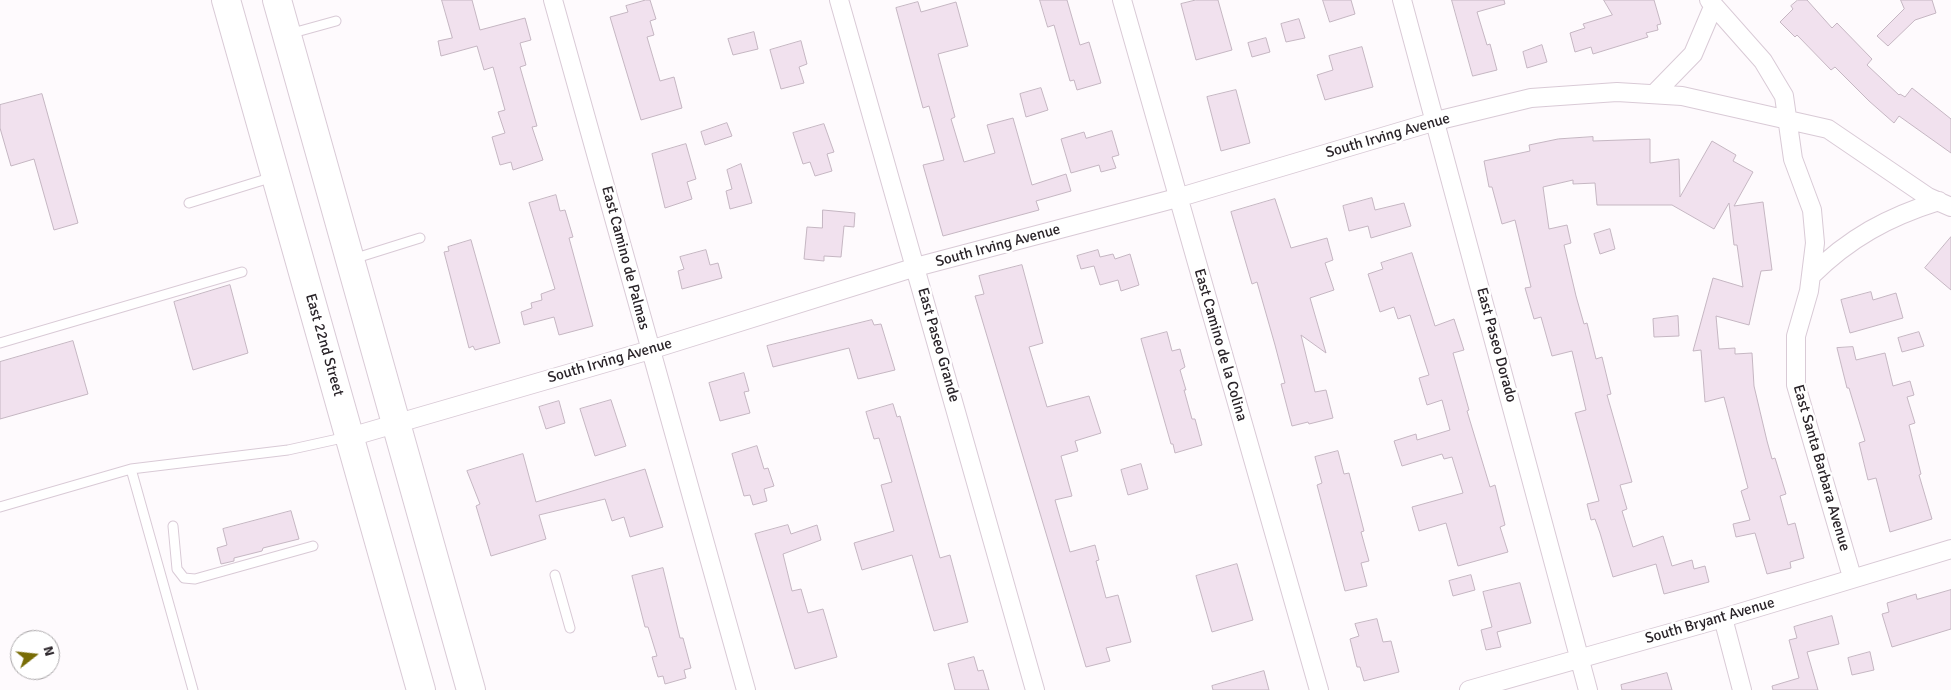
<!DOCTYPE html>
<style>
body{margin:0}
#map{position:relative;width:1951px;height:690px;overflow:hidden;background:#fefafd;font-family:Signika,sans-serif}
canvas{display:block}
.north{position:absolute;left:10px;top:630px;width:50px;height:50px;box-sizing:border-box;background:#fff;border:1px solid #aaa7a9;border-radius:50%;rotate:74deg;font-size:14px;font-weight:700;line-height:20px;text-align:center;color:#2a2429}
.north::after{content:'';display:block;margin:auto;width:18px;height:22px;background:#786c05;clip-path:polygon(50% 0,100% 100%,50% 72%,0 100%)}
</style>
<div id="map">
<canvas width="1951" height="690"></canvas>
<div class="north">N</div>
</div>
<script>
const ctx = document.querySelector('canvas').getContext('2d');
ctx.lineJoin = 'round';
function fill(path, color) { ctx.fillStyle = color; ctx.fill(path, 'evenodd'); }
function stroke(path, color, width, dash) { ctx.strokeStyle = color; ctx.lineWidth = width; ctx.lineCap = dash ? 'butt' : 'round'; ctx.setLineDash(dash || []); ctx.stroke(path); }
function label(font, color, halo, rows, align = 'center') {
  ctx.font = font + ' Signika,sans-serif'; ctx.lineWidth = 5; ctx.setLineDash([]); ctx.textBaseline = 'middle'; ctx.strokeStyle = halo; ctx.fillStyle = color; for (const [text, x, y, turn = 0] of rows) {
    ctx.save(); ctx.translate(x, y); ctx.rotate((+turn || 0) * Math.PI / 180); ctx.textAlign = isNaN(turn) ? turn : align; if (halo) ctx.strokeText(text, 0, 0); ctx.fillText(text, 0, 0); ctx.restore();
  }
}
const building = new Path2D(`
 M442,0H472L480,30L525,18L531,40L520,43L526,65L520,67L537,126L532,127L543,160L513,170L511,162L500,165L492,137L505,133L498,112L505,110L493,67L484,70L477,46L441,56L438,41L452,38Z
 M646,0H650L656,19L650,21L654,35L647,37L660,81L674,77L682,108L641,120L610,17L628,12L626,6Z
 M1040,0H1067L1080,45L1089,42L1101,83L1077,90L1074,80L1070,81L1054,25L1048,27Z
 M1196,0H1218L1232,50L1196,60L1181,4Z
 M1323,0H1351L1355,14L1330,22Z
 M1452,0H1504L1505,4L1477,12L1487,45L1490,44L1497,70L1473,76Z
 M1604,0H1654L1661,24L1657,25L1658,30L1646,33L1648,37L1593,54L1591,47L1575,52L1570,33L1585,28L1583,24L1612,15Z
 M1798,0H1807L1832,28L1837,23L1872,59L1867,65L1899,95L1900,94L1905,97L1912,88L1951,119V153L1899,116L1894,123L1869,101L1835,67L1831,70L1797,35L1795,37L1780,22L1793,9L1791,6Z
 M1901,0H1932L1936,13L1915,20L1888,46L1877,36L1904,9Z
 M918,2L921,12L956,2L968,46L938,54L955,117L951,119L964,162L995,153L987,125L1013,118L1032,185L1066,174L1071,191L1036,201L1039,210L943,236L923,165L944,160L929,106L923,108L896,8Z
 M1299,19L1305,38L1286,42L1281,24Z
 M754,32L758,49L733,55L728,39Z
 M1266,38L1270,52L1252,57L1248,43Z
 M801,41L807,64L799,67L804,83L781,89L770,50Z
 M1542,45L1547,62L1527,68L1523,52Z
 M1362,47L1373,87L1325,100L1317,75L1333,70L1329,56Z
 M1041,88L1048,110L1026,117L1020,94Z
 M1236,90L1250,143L1221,151L1207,97Z
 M42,94L78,223L54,230L34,159L11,166L0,128V105Z
 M727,123L732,136L705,145L701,132Z
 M824,124L834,152L827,154L832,171L815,176L810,162L803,164L793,133Z
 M1112,131L1119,155L1112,157L1116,168L1101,172L1099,165L1071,173L1061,139L1084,132L1086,138Z
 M1593,137V141L1650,139V163L1679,159L1680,197L1712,141L1736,155L1733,161L1753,172L1734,206L1763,202L1772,270L1761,271L1749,325L1716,316L1719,349L1735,348V354L1752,353L1754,386L1767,441L1772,459L1775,458L1786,494L1780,496L1788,525L1795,523L1804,558L1790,562L1791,568L1767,574L1755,533L1736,537L1733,524L1750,520L1741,491L1748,488L1724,397L1705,402L1701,350L1693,351L1713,278L1743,287L1737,245H1734L1729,203L1714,229L1672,205H1597L1595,183L1573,184V180L1543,187L1549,229L1567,225L1571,243L1564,245L1576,296L1584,324L1587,323L1596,359L1602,357L1611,394L1607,395L1632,482L1620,485L1627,509L1622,511L1633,547L1663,536L1672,566L1692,560L1694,569L1705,566L1709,582L1664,594L1656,564L1613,577L1600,533L1595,519L1591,520L1587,504L1599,501L1575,413L1586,410L1572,351L1552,356L1541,317L1534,319L1525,288L1531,287L1515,220L1502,224L1492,187H1489L1484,161L1530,151L1529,145L1558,139Z
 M686,144L696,179L687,182L692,199L665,208L652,154Z
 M741,164L752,203L730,209L726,191L732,189L727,170Z
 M556,195L560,211L565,210L573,237L569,238L593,326L559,335L554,317L524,325L521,312L532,308L531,303L542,300L541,294L555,289L529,203Z
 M1372,198L1375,210L1404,203L1411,226L1371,238L1368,226L1349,231L1343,206Z
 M1275,199L1291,248L1327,238L1333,260L1325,263L1334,290L1310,298L1326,353L1301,335L1315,392L1326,390L1333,418L1309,424L1308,422L1292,426L1281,384L1285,383L1275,345L1257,282L1252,284L1231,212Z
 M823,210L855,213L854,227L844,226L841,257L824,256V261L804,259L807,227L822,228Z
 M1610,229L1615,249L1600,254L1594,234Z
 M1951,237V290L1925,268Z
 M471,240L500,343L475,350L473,346L469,348L444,252L449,251L448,247Z
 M706,250L710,265L718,263L722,278L682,289L678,271L684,269L680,257Z
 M1098,250L1100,257L1113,254L1115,259L1130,254L1139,285L1121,291L1118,280L1100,285L1094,266L1081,269L1077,256Z
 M1412,253L1435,326L1454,319L1464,350L1453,353L1469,410L1467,411L1490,487L1495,485L1505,525L1500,527L1508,552L1458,566L1446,523L1419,531L1412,507L1463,493L1452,457L1444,459L1442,454L1402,466L1394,441L1416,434L1417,440L1450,430L1442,400L1427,405L1419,378L1429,375L1410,315L1398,319L1394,307L1380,312L1368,274L1383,269L1381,263Z
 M1022,265L1043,343L1029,347L1047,407L1089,396L1101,433L1075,441L1078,451L1061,456L1072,496L1055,500L1070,552L1095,545L1099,560L1096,561L1106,598L1118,595L1131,642L1106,648L1110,661L1086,667L975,296L984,294L979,276Z
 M230,285L248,353L193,370L174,302Z
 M1871,292L1873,300L1896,293L1903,318L1850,333L1841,300Z
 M1678,316L1679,336L1654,337L1653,319Z
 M872,320L874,325L881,324L895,370L858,379L849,348L773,367L767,346Z
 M1167,332L1172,351L1180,349L1185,367L1180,370L1186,390H1184L1192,419H1195L1202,445L1175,453L1173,444H1171L1141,339Z
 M1919,332L1924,346L1902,352L1898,338Z
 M73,341L88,394L0,419V362Z
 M1853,347L1856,360L1885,353L1893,386L1910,381L1914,395L1907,397L1915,423L1909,425L1921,474L1919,475L1932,519L1890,532L1876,478L1868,480L1859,443L1865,441L1849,388H1847L1837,348Z
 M744,373L749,391L744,392L750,413L720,421L709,383Z
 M611,400L626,446L595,456L580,409Z
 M559,401L565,423L546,429L539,407Z
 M893,404L897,417L900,416L940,558L950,555L968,622L934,631L912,555L862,570L854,543L894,531L881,485L892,482L879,438L874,439L866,412Z
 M757,446L764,469L768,468L774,486L764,489L767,501L753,505L750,495L744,496L732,454Z
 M1338,451L1344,474L1349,473L1364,531L1361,532L1369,561L1361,563L1367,586L1345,591L1317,485L1322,483L1315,457Z
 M523,454L536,502L645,469L663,527L630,537L624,517L612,521L605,499L539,515L546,539L491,556L476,506L480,504L467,471Z
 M1141,464L1148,489L1128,495L1121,470Z
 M291,511L299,539L263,548L262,551L234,558V561L221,564L217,548L227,545L223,529Z
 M788,525L791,534L817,525L821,540L783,554L792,591L801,589L808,613L823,609L837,657L795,669L755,534Z
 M1237,564L1253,620L1212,632L1196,576Z
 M663,568L680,638H683L691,668L684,670L686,678L665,684L663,676L658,677L652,657L657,656L648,627H645L632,576Z
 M1471,575L1475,590L1453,596L1449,581Z
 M1520,583L1531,623L1497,632L1501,647L1486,650L1481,630L1492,627L1483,592Z
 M1951,590V629L1892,647L1882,614L1889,612L1887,603L1916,594L1917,599Z
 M1832,616L1839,644L1807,652L1818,690H1773L1772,686L1799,678L1789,640L1797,638L1794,627Z
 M1377,619L1383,642L1391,641L1399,672L1364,681L1360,667H1357L1350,639L1359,636L1355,624Z
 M1870,652L1874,670L1852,675L1848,658Z
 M974,657L978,671L983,670L989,690H955L948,664Z
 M1264,671L1269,690H1213L1212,686Z
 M1667,673L1672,690H1622L1621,685Z`);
const lane = new Path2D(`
 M289,34L336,21
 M189,203L273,177
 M353,259L420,238
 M0,343L242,272
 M131,469L193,690
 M0,507L131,469L288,450L347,437
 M173,526L177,569L184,578L195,579L313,546
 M555,575L570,628`);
const street = new Path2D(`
 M553,0L746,690
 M839,0L1035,690
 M1122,0L1319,690
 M1402,0L1588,690
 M1709,0L1763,61L1784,96L1793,159L1812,210L1815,243L1809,291L1796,336V385L1852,577
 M1654,94L1693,54L1713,7
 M1811,276C1849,238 1888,217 1939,201
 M350,437L650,350L916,267L1177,198L1436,121L1531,98L1617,92L1682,96L1828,129L1928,197L1951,207
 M1723,618L1742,690
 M1469,690L1723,618L1951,549`);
const primary = new Path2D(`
 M226,0L421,690
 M277,0L471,690`);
const streetNames = [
 ["South Irving Avenue",1388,136,-16],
 ["South Irving Avenue",998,246,-15],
 ["East Camino de Palmas",625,258,75],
 ["East 22nd Street",324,345,74],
 ["East Paseo Grande",938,345,74],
 ["East Camino de la Colina",1220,345,74],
 ["East Paseo Dorado",1496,345,75],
 ["South Irving Avenue",610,361,-16],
 ["East Santa Barbara Avenue",1821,468,74],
 ["South Bryant Avenue",1710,621,-16]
];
fill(building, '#f1e1ee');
stroke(building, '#c5b6c2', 1);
stroke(lane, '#d9cad6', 11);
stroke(street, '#d9cad6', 20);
stroke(primary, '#d9cad6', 30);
stroke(lane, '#fff', 9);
stroke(street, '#fff', 18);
stroke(primary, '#fff', 28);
label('15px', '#2a2429', '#fff', streetNames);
</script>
